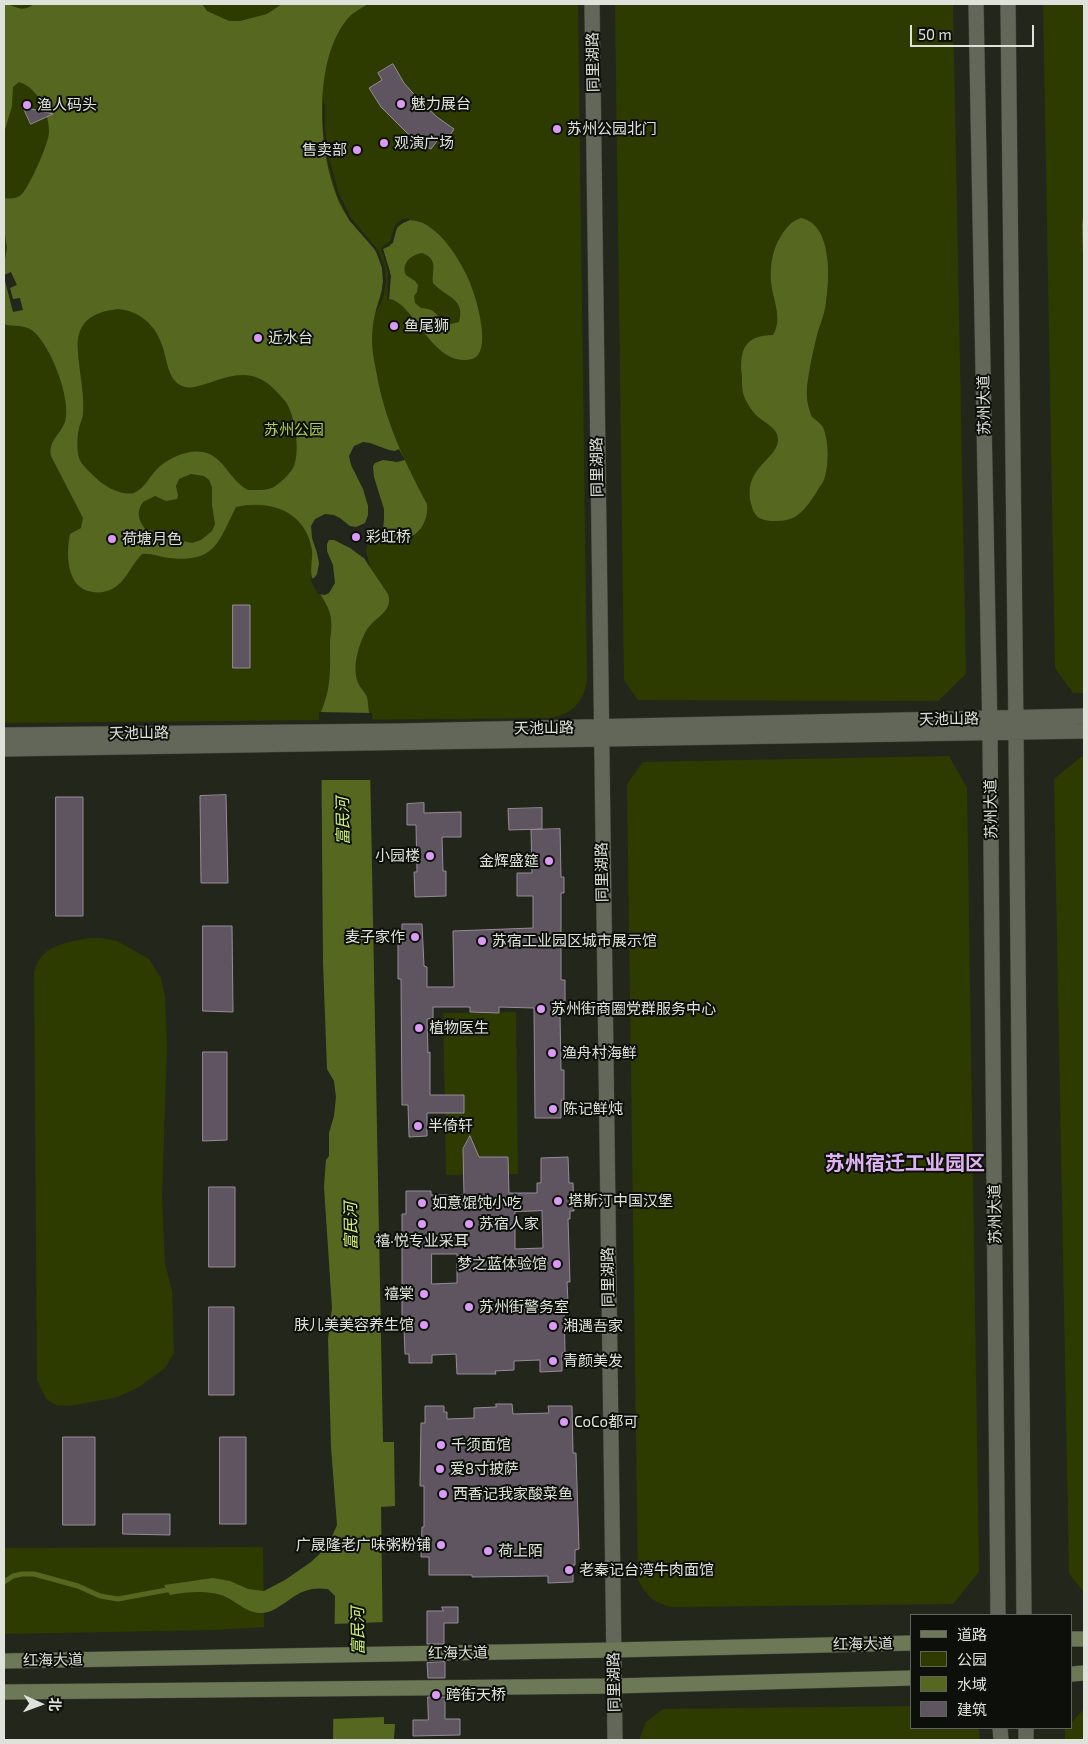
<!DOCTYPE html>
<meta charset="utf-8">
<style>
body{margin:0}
#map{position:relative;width:1088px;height:1744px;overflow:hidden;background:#23271b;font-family:"Exo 2","Noto Sans SC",sans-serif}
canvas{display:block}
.frame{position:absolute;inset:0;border:5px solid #dfe2da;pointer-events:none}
.legend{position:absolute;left:910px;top:1614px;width:162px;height:115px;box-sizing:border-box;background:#0d0f0a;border:1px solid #61635d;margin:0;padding:6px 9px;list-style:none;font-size:15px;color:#dfe2da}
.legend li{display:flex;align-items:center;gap:10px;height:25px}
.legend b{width:25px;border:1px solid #61635d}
.north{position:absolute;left:15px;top:1679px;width:50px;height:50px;-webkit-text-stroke:4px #0d0f0a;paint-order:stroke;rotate:92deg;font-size:14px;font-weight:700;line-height:20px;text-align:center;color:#dfe2da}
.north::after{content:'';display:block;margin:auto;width:18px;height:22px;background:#dfe2da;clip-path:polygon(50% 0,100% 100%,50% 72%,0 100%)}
.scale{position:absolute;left:910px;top:25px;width:124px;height:22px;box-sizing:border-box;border:2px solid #dfe2da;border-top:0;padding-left:6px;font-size:15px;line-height:18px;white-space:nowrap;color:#dfe2da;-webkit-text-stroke:4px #0d0f0a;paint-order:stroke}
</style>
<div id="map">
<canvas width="1088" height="1744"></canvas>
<div class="frame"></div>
<ul class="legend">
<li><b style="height:6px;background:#6d7856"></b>道路</li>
<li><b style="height:14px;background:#2d3a00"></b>公园</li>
<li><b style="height:14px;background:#566820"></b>水域</li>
<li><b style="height:14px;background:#5e5561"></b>建筑</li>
</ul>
<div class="north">北</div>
<div class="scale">50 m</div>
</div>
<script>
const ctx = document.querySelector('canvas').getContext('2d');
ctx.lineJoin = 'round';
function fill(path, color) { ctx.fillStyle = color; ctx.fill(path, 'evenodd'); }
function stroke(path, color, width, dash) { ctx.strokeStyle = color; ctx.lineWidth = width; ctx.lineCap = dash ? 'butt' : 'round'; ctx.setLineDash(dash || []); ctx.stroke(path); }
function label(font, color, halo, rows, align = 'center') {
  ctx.font = font + ' "Exo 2","Noto Sans SC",sans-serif'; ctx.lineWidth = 4; ctx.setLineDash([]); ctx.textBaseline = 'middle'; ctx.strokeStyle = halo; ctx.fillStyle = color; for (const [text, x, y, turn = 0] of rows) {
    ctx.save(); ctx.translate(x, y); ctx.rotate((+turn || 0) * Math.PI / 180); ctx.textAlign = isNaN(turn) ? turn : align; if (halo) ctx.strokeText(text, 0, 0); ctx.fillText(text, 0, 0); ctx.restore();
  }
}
const green = new Path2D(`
 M4,4H578L587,680C584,703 571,715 549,718L4,723Z
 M615,4H953L966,674L938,701L638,700L624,680Z
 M1043,4H1084V693H1073L1055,668Z
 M949,756L967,788L979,1572L953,1604L671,1607C651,1601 649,1598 638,1580L627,784L643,762Z
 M1081,757H1084V1592L1069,1574L1054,779Z
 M89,938H101L117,941L149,959L161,978L165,997L167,1045L162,1197L165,1264L172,1290L174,1353L165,1368L139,1387L118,1397L69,1406L56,1405L46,1399L37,1380L34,972C36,967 38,960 41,957C52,944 73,941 89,938Z
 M516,1012L518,1174L446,1175L443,1013Z
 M263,1547L264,1627L215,1630L4,1634V1548Z
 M912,1706V1728H977L979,1730L980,1740H639L646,1722L663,1709Z
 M1084,1709V1740H1065V1729L1072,1728V1722Z`);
const water = new Path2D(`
 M4,4C17,5 20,14 34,4H202L207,11L229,21H240L267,14L282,4H368C360,9 350,14 345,22C312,66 318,160 342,208C353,229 376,242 382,266C386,284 379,298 375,314C373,322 372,332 372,340C372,350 374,361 376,370C384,419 404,461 427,504C429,520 419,538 402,539C395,539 388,535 382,536C377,536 371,539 366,540L365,560L388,594C394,612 374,617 366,631C358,646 352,667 358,683C360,688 365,692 367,697C368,701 368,707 369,712L383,1442H394L395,1506L381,1507L384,1724H395L394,1739L401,1740H333L335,1596L328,1589C320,1588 312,1588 305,1591C290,1596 279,1611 263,1613C247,1614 238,1602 224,1596C207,1590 188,1592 170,1595L164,1585L213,1578L230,1581L248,1589L264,1591L285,1580L311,1562L327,1547L331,1539L337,1525L331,1447L328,1339L332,1308L324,1187L326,1160L329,1156V1133L334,1116L336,1097L334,1081L327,1069L323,962L321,712C332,687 330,667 330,641C331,633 332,625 331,618C329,604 318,593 313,580C309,571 313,559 312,550C306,511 270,499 236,507C218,543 215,563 169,558C160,557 151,553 142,554C131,565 126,582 112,589C106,592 99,593 93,592C66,589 66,554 70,534L81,528L83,518L51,456C48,441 60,435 65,422C72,400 51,346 33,331C24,324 13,327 4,324V265L7,248L4,227V198C11,199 17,199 22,194C30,185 48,145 49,133C50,115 38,87 19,82L13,87L12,106L4,133ZM118,309C139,311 155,324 162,345C167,358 167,377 180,385C199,397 235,359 267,383C274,388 281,396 286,402C295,416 301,453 293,468C289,475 280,483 274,487C267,491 256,490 248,490C229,480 224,456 203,452C188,449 168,458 157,469C150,476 144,489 134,493C121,496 104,486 96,478C89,471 80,465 78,454C77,446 77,436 79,428C80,423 83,418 83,413C85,397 79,370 78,352C75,323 91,312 118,309ZM191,474L204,476L209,480L212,487V505L215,524L212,531L201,540L192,543L169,538L158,531L146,530C138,521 136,511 143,502L155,496L166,501L177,499L178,496L176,486L179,479Z
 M1084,210V288L1082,225Z
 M801,218C832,224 830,278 826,302C825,313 820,324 817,335C813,351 809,370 807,387C806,398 808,407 812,417C816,420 820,423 823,427C829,441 829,466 824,480C822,484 818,489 816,493C810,502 801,516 790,519C784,521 778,521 771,521C760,520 755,517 752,507C741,467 777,461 778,440C778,427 764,423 756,415C752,411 746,402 744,396C742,391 742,383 742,377C739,351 744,335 773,335C782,321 775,304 772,289C769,272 771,251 781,236C787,227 790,222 801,218Z
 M410,220C416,221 423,222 428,226C445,237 457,256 466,274C474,289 490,340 478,355C475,359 469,360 464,360C430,360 412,301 389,299L390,272L383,249L390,246C394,233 396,224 410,220ZM422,253C440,260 431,271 433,283C445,297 466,298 459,322L447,325C435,316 438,309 421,308L415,303L414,296L417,292L418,285L415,281L406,275C401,264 410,255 422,253Z`);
const pier = new Path2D(`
 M323,100L325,106V129L329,159L339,194L351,218L378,250L385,268L386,282L384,294L380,305L376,311L382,293L383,282L382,268L376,251L349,220L337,195L327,159L323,129Z
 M408,218L410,220L403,223L397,227L393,243L383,249L391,276L389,299L387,300L388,272L381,249L383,246L390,242L395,225L401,220Z
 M11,272L17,285L10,288L13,299L20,298L23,310L13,312L4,277V275Z
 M363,442L370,443L389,450L395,451L399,449L405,460L397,462L383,460L375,463L373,466L374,477L384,509V520L382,538H373L368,542L366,550L370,567L365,559L350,548L334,540H329L327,544V551L333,565L335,583L329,593L325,595L318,594L310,579L314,578L317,574L319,563L317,553L312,538L311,526L315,519L325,514L334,515L340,518L350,526L356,527L365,523L368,515V506L363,489L351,465L349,456L354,446Z
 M319,712L372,713L373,780H319Z
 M385,1622L386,1717L330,1719L332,1624Z`);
const stream = new Path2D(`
 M4,1582L13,1576L22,1574H34L78,1586L100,1596L118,1599L172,1589`);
const building = new Path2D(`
 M393,64L404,83L419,100L437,117L454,129L446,141L440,137L431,149L417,142L405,131L381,107L369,88L382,80L378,73Z
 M23,107L53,114L31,124Z
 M233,605H250V668H233Z
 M226,795L228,883H201L200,796Z
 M56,797H83V916H56Z
 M424,803V813L461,812V837H442L443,871H446V896L415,897L414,872H417L416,825H407V804Z
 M542,808V829L509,830L508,809Z
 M560,829L561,877H564V893H561V980H565V1006H562V1015H560L561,1070H564V1101L561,1100V1118H535L534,1008L499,1007V1013L470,1012V1007H433V1018L427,1019L428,1053L430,1052V1095H464V1113H427V1136L409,1137L408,1105H402L401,979H398V942H402V924H422L424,966L427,967V987H454L453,931L533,928V896H517V873H532L531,830Z
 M203,926H232L233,1012L203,1011Z
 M203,1052H227V1140L203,1141Z
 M470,1136L479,1157H508L509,1193H537V1183H541V1158L568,1157L569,1183H573L574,1211H570V1219H568L570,1282H567L568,1302H564L565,1352L562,1353V1371L540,1372V1360L514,1361V1370L495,1371L496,1374H457L456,1354L432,1355V1363H409V1354H405L404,1327H402V1214H406V1191H431V1195H464L463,1149ZM542,1211L543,1248L515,1249V1212ZM432,1254H457V1283L432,1284Z
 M209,1187H235V1267H209Z
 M209,1307H234V1395H209Z
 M496,1404H512L513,1414L549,1413L548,1406H572L573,1453H576L579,1549L575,1550V1565H573V1582L548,1583V1576L472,1577V1575H429V1557H421L422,1527H424V1486H420L421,1423H425V1406H444V1412H447V1419L474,1418V1408L496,1407Z
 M63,1437H95V1525H63Z
 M220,1437H246V1524H220Z
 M123,1514H170V1535L123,1534Z
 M442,1607H458V1623H444V1644H427V1611H443Z
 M445,1662V1678H428L427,1663Z
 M428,1697H445V1719H460V1735L413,1736V1720H428Z`);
const tertiary = new Path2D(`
 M592,4L615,1740
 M976,4L990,733L998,1615
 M1008,4L1016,733L1024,1615
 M4,735L402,731L1084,716
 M4,749L1084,731
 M1000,1728L1001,1740
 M1026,1728V1740`);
const secondary = new Path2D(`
 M1072,1639H1084
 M4,1661L613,1650L912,1643
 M1072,1674L1084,1673
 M4,1692L614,1686L912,1678`);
const markers = [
 [401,104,5,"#da9af6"],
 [27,105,5,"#da9af6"],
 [557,129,5,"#da9af6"],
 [384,143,5,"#da9af6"],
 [357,150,5,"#da9af6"],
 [394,326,5,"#da9af6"],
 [258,338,5,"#da9af6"],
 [356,537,5,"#da9af6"],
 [112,539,5,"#da9af6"],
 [430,856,5,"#da9af6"],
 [549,861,5,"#da9af6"],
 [415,937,5,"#da9af6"],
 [482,941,5,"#da9af6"],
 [541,1009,5,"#da9af6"],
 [419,1028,5,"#da9af6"],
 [552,1053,5,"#da9af6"],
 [553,1109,5,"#da9af6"],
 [418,1126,5,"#da9af6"],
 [558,1201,5,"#da9af6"],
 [422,1203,5,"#da9af6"],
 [422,1224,5,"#da9af6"],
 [469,1224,5,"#da9af6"],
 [557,1264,5,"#da9af6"],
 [424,1294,5,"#da9af6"],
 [469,1307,5,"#da9af6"],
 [424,1325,5,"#da9af6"],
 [553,1326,5,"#da9af6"],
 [553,1361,5,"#da9af6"],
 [564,1422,5,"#da9af6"],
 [441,1445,5,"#da9af6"],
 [440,1469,5,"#da9af6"],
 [443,1494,5,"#da9af6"],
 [441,1545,5,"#da9af6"],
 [488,1551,5,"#da9af6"],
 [569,1570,5,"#da9af6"],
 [436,1695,5,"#da9af6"]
];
const streetNames = [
 ["同里湖路",593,62,-91],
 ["苏州大道",984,405,-91],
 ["同里湖路",597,467,-91],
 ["天池山路",949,719,-1],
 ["天池山路",544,728,-1],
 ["天池山路",139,733,-1],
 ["苏州大道",991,809,-91],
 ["同里湖路",602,872,-91],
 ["苏州大道",995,1214,-91],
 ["同里湖路",608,1277,-91],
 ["红海大道",863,1644,-1],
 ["红海大道",458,1653,-1],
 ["红海大道",53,1660,-1],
 ["同里湖路",614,1682,-91]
];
const poiNames = [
 ["魅力展台",411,104],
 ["渔人码头",37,105],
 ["苏州公园北门",567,129],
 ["观演广场",394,143],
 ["售卖部",347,150,"right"],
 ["鱼尾狮",404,326],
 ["近水台",268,338],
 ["彩虹桥",366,537],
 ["荷塘月色",122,539],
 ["小园楼",420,856,"right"],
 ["金辉盛筵",539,861,"right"],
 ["麦子家作",405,937,"right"],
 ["苏宿工业园区城市展示馆",492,941],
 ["苏州街商圈党群服务中心",551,1009],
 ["植物医生",429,1028],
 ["渔舟村海鲜",562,1053],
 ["陈记鲜炖",563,1109],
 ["半倚轩",428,1126],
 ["塔斯汀中国汉堡",568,1201],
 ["如意馄饨小吃",432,1203],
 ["苏宿人家",479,1224],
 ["禧·悦专业采耳",422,1241,"center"],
 ["梦之蓝体验馆",547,1264,"right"],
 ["禧棠",414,1294,"right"],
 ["苏州街警务室",479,1307],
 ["肤儿美美容养生馆",414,1325,"right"],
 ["湘遇吾家",563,1326],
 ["青颜美发",563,1361],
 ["CoCo都可",574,1422],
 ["千须面馆",451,1445],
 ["爱8寸披萨",450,1469],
 ["西香记我家酸菜鱼",453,1494],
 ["广晟隆老广味粥粉铺",431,1545,"right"],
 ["荷上陌",498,1551],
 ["老秦记台湾牛肉面馆",579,1570],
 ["跨街天桥",446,1695]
];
const parkNames = [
 ["苏州公园",294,430]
];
const waterNames = [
 ["富民河",343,821,-91],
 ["富民河",351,1226,-91],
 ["富民河",358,1631,-91]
];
const districtNames = [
 ["苏州宿迁工业园区",905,1163]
];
fill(green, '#2d3a00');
fill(water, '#566820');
fill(pier, '#23271b');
stroke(stream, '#566820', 5);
fill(building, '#5e5561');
stroke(building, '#958c99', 1);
stroke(tertiary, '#3f4238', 16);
stroke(secondary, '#3f4238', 16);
stroke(tertiary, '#626759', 15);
stroke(secondary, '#6d7856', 15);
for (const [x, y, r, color] of markers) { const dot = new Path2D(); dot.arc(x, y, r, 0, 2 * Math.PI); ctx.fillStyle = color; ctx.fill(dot); stroke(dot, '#0d0f0a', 2); }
label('15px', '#dfe2da', '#0d0f0a', streetNames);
label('15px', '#dfe2da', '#0d0f0a', poiNames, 'left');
label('15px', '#afd054', '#0d0f0a', parkNames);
label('italic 16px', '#d0f378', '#0d0f0a', waterNames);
label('bold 20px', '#dfb2f3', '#0d0f0a', districtNames);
</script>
